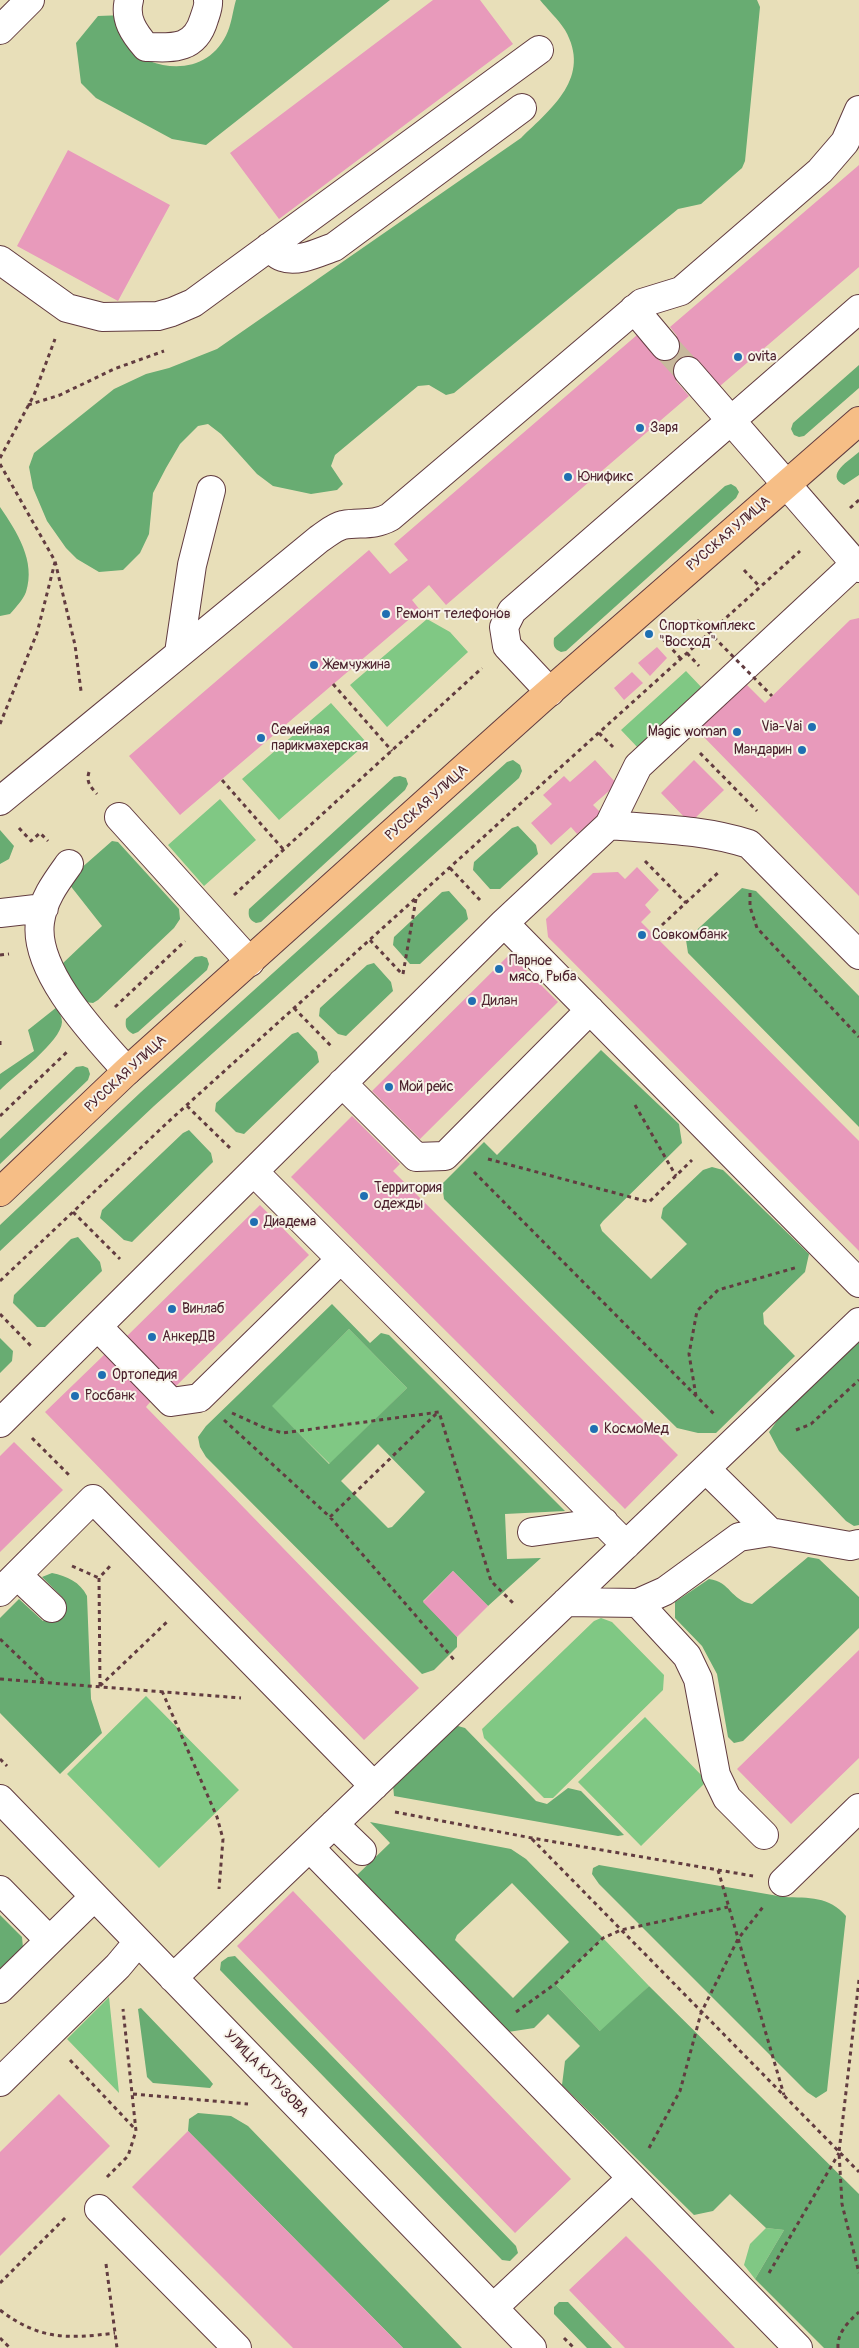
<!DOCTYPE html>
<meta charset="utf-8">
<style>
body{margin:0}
canvas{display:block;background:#e8dfb9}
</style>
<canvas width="859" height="2348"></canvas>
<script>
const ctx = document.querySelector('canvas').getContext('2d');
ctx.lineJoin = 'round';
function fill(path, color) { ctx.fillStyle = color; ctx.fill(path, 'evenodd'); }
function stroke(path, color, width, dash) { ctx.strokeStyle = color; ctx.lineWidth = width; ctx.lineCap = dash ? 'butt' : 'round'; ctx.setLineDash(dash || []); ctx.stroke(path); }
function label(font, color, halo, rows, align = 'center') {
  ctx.font = font + ' Pangolin,sans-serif'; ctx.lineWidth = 4; ctx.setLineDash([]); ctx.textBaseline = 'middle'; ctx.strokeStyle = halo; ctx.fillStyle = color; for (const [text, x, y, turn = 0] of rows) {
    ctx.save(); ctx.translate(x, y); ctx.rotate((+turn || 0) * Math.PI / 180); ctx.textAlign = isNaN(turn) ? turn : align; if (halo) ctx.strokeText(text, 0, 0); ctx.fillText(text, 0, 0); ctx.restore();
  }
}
const green = new Path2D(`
 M427,619L450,632L468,652L387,727L350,685Z
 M686,671L704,690L640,750L621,730Z
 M331,703L367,743L279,820L242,779Z
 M220,799L256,840L204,886L168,845Z
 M349,1329L407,1388L330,1464L271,1406Z
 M601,1618L612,1622L664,1675L663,1690L553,1798H544L484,1738L482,1729L594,1621Z
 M146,1696L239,1790L159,1868L67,1774Z
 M645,1717L707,1781L641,1846L578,1782Z
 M603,1938L649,1986L601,2032L555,1984Z
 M109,1997L119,2093L67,2039Z
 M766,2228L784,2230L755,2279L744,2265L750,2244Z`);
const forest = new Path2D(`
 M236,0H390L206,145L172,139L96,98L81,83L76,43L98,16L125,15L149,61C181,73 214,65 228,31C232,21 233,10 236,0Z
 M540,0H757L760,7L745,161L742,168L701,204L678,209L454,393L446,395L429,385L418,386L335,455L331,466L343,484L337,490L311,494L273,486L257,474L221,434L208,424L198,426L180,444L166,468L153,493L149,534L140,553L123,570L99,572L77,559L66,548L47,521L33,488L29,467L34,453L114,389L146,374L169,368L217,349L521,138C552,108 592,77 565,30C558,19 548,10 540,0Z
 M859,365V388L804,436L799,437L794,435L791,429L793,423Z
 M859,452V475L844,485C824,475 850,460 859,452Z
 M731,484L736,487L739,492L736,498L566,651L561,652C554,649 553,646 554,638L725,486Z
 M0,507C17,532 36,561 26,592C23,600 15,608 10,614L0,616Z
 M513,760L520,765L522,771L519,778L154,1106L0,1251V1225L141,1092L507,762Z
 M400,776L406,778L408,784L405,790L261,922L256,923C249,920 248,916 249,909L394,777Z
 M518,826L536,845L538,854L500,889H490L473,870L474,862L512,828Z
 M0,830L14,846L9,859L0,864Z
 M112,841L118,842L179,909L180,919L174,928L98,1000L93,1003L85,1002L62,964L102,926L69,884L79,870Z
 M742,888L756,891L859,996V1127L688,953L686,940Z
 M449,891L466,910L468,919L420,964H410L393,945L394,937L442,892Z
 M202,956L207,958L209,964L207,970L138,1032L133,1034C126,1030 125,1027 126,1019L195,957Z
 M374,963L391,982L393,991L346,1036L338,1034L319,1016L320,1008L367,965Z
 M57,1007C59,1012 62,1017 62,1022C61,1042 15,1075 0,1090V1074L34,1051L28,1030Z
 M298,1032L317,1052L319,1062L244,1134L236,1132L215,1111L216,1103L292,1034Z
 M601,1050L679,1124L682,1143L603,1221L600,1225L602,1231L651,1279L687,1244L661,1218L663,1208L703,1170L712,1167L723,1170L809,1254L805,1272L763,1313L764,1324L795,1356L716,1433H698L677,1428L444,1199L442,1184L484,1142L497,1155Z
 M83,1066L88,1068L90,1074L88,1080L0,1164V1139L76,1067Z
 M189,1130L211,1153L213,1162L132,1242L124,1240L100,1218L102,1210L183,1133Z
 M78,1237L100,1262L102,1271L45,1327H37L13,1303L14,1295L71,1239Z
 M332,1304L370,1343L381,1333L389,1335L565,1511L505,1514L507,1559L541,1558L488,1606L453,1571L423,1601L457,1637V1647L434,1670L422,1674L206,1457L200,1447L198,1437L206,1426ZM349,1329L407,1388L329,1464L272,1406ZM378,1444L425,1492L392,1527L388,1528L341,1481Z
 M0,1338L13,1351L12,1361L0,1373Z
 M859,1342V1525L854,1526L846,1521L779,1451L769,1432L779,1418Z
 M808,1557L819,1559L859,1597V1628L743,1741L734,1743L728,1737L717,1674L702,1646L675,1618V1602L709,1579C731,1582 730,1600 752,1604Z
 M52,1573C67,1576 80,1582 87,1596L91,1699L102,1733L60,1774L0,1713V1618L19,1599L43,1621L64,1599L42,1577Z
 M458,1726L465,1728L536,1801L547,1804L568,1788L581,1791L624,1835L618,1836L394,1796L393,1785L452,1727Z
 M370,1822L511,1849L526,1859L603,1938L555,1984L600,2031L649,1986L859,2194V2348H824L755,2279L784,2230L766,2228L730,2194L713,2211L694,2215L562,2085L565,2061L580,2046L548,2014L534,2028L508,2032L356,1876L390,1843ZM512,1883L569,1942L513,1998L455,1940L457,1935Z
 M599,1865L784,1897C809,1898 829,1896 846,1916L827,2091L816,2098L807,2092L599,1884L592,1874L593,1868Z
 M0,1915L22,1937L23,1948L0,1971Z
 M235,1956L516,2246L518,2253L510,2261L502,2260L220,1970L221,1962L228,1957Z
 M141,2008L209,2079L213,2084L210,2088L153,2083L147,2077L138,2009Z
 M198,2113L231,2116L248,2126L462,2348H403L188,2131L189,2119Z
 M559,2302H568L612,2348H587L554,2314V2307Z`);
const building = new Path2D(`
 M433,0H480L513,44L279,219L230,153Z
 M68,150L170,205L118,301L17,246Z
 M859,165V267L720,386L699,361L676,381L689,396L446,605L429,585L412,600L420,610L180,815L129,756L369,550L390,574L408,560L394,544L637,335L655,355L677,336L670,327Z
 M859,618V896L697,730L745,683L765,703L850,620Z
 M657,647L667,658L650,676L638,663Z
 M632,672L643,683L624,700L614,688Z
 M595,760L617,784L593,805L601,813L577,834L571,827L551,845L531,823L552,804L543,795L564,776L570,782Z
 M694,760L724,790L690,823L661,793Z
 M637,867L659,890L645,905L651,912L641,922L859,1141V1251L548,937L546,919L593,873L618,872L625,879Z
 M510,954L558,1002L420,1139L372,1091Z
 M352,1116L400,1164L393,1171L678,1455L625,1509L291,1177Z
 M260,1205L309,1255L173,1389L124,1339Z
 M105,1354L151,1401L146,1407L419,1688L364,1740L45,1412Z
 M14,1442L63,1490L0,1552V1456Z
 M453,1571L488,1606L457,1637L423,1602Z
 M859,1650V1758L791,1824L737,1769Z
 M293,1891L571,2179L515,2233L237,1946Z
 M59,2094L110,2146L0,2256V2152Z
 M188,2131L403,2348H293L132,2187Z
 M626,2236L649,2259L735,2348H625L569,2290Z`);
const minorTunnel = new Path2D(`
 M665,346L688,371`);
const path = new Path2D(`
 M28,405L60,395L114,369L164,351
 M0,458L34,395L55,339
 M0,464L55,561L75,645L81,691
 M850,508L859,500
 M744,570L760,587
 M662,638L681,659
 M687,653L699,666
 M333,684L392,751
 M0,724L37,633L55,562
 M599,733L613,747
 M700,753L757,811
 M89,772C86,782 90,786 97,794
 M222,780L284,850
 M19,828L31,841L40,833L48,841
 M645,861L686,903
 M450,868L480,900
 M750,893V907L757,928L859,1037
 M234,895L482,668
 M662,925L720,871
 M370,940L403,975
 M0,955L9,954
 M403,974L416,899
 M115,1007L185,941
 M294,1008L332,1047
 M0,1041V1046
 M635,1105L676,1176
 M187,1106L230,1148
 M0,1116L67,1052
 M488,1159L649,1202L692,1160
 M474,1172L714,1414
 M73,1212L120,1259
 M0,1281L168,1122L800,551
 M0,1314L31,1346
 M696,1396L689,1354L697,1311L718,1290L798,1267
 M232,1413L265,1428L283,1433L439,1412L491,1581L515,1605
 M224,1420L330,1517L456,1662
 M796,1430L811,1424L859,1380
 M32,1438L70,1476
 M330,1517L437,1413
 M72,1566L99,1578
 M0,1639L45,1682
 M0,1679L241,1698
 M100,1686L99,1578L111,1565
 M100,1686L168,1621
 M162,1691L217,1817L223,1839L219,1889
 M0,1759L7,1766
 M395,1812L532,1838L753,1876
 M532,1839L859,2172
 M718,1870L784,2095
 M859,1980L839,2152L842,2204L859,2273
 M516,2012L555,1984L603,1938L621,1930L728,1907
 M70,2060L136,2130
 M133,2094L248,2104
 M649,2148L680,2091L701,2013L738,1939L763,1907
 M107,2177L128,2156L136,2131L123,2009
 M106,2264L117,2348
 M769,2273L839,2153
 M0,2283L67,2216
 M0,2310C39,2340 68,2339 115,2333
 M0,2338L10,2348
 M564,2338L574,2348
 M838,2348C837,2333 848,2322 859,2312`);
const minor = new Path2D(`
 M129,0C124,19 134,33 146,47C173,48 195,50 204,19C206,13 209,6 208,0
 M0,30L30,0
 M269,247C273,250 277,256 282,257C298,263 319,252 334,247L522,108
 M0,260L67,308L102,317L158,316L172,312L193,303L539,50
 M634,309L665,346
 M688,371L859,568
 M179,653L192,565L211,490
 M550,692L507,646L504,627L512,611L859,309
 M0,801L319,539C327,534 334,527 343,525C360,522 374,526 390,517L642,303L681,291L820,171L845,142L859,110
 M119,817L250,962
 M609,825L638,766L855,564
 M69,864C56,882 43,899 40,922C33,972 97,1037 127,1071
 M0,913L44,908
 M504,923L859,1283
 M342,1083L416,1157L445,1156L590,1010
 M254,1172L626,1545
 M98,1327L171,1402L199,1398L341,1259
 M0,1423L504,923L609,825C656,829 703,829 749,844L859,955
 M706,1469L770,1532
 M532,1532L604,1522
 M17,1575L52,1608
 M0,1592L93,1499L374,1786
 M566,1602L638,1603L687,1656L698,1679L716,1775L727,1798L764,1835
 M638,1603L665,1591L739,1537L770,1532L850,1546L859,1544
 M0,1799L532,2348
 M334,1824L362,1851
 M310,1848L798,2348
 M783,1882L859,1808
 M0,1890L49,1940
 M173,1978L859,1322
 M0,1989L94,1897
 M0,2082L118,1966L138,1942
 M99,2209L237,2348
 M493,2308L632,2178`);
const major = new Path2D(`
 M0,1192L127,1071L540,700L859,421`);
const pathBridge = new Path2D(`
 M697,620L772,696`);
const markers = [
 [738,357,5,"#1f6fb2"],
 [640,428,5,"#1f6fb2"],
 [568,477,5,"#1f6fb2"],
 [386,614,5,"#1f6fb2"],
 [649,634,5,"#1f6fb2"],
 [314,665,5,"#1f6fb2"],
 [812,727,5,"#1f6fb2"],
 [737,732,5,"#1f6fb2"],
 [261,738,5,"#1f6fb2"],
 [802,750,5,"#1f6fb2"],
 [642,935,5,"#1f6fb2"],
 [499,969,5,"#1f6fb2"],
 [472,1001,5,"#1f6fb2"],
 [389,1087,5,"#1f6fb2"],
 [364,1196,5,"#1f6fb2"],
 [254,1222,5,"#1f6fb2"],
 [172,1309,5,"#1f6fb2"],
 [152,1337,5,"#1f6fb2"],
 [102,1375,5,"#1f6fb2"],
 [75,1396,5,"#1f6fb2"],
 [594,1429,5,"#1f6fb2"]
];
const poiNames = [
 ["ovita",748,357],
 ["Заря",650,428],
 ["Юнификс",578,477],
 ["Ремонт телефонов",396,614],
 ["Спорткомплекс",659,626],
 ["\"Восход\"",659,642],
 ["Жемчужина",324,665],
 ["Via-Vai",802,727,"right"],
 ["Семейная",271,730],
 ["парикмахерская",271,746],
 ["Magic woman",727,732,"right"],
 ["Мандарин",792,750,"right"],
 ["Совкомбанк",652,935],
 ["Парное",509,961],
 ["мясо, Рыба",509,977],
 ["Дилан",482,1001],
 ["Мой рейс",399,1087],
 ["Территория",374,1188],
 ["одежды",374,1204],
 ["Диадема",264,1222],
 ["Винлаб",182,1309],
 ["АнкерДВ",162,1337],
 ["Ортопедия",112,1375],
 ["Росбанк",85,1396],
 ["КосмоМед",604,1429]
];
const streetNames = [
 ["РУССКАЯ УЛИЦА",729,534,-41],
 ["РУССКАЯ УЛИЦА",427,803,-42],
 ["РУССКАЯ УЛИЦА",126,1074,-43],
 ["УЛИЦА КУТУЗОВА",266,2074,46]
];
fill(green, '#80c884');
fill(forest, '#68ac72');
fill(building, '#e89abb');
stroke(minorTunnel, '#c8b99d', 28, [28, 14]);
stroke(minor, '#623c40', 30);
stroke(major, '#623c40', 30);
stroke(path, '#623c40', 3, [4, 4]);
stroke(minor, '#fff', 28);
stroke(major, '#f6be86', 28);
stroke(pathBridge, '#623c40', 3, [4, 4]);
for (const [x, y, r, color] of markers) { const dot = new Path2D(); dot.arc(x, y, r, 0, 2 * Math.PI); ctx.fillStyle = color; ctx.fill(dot); stroke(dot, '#f7f3e8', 2); }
label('14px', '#4a1f2b', '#f7f3e8', poiNames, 'left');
label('14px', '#4a1f2b', '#f7f3e8', streetNames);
</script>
